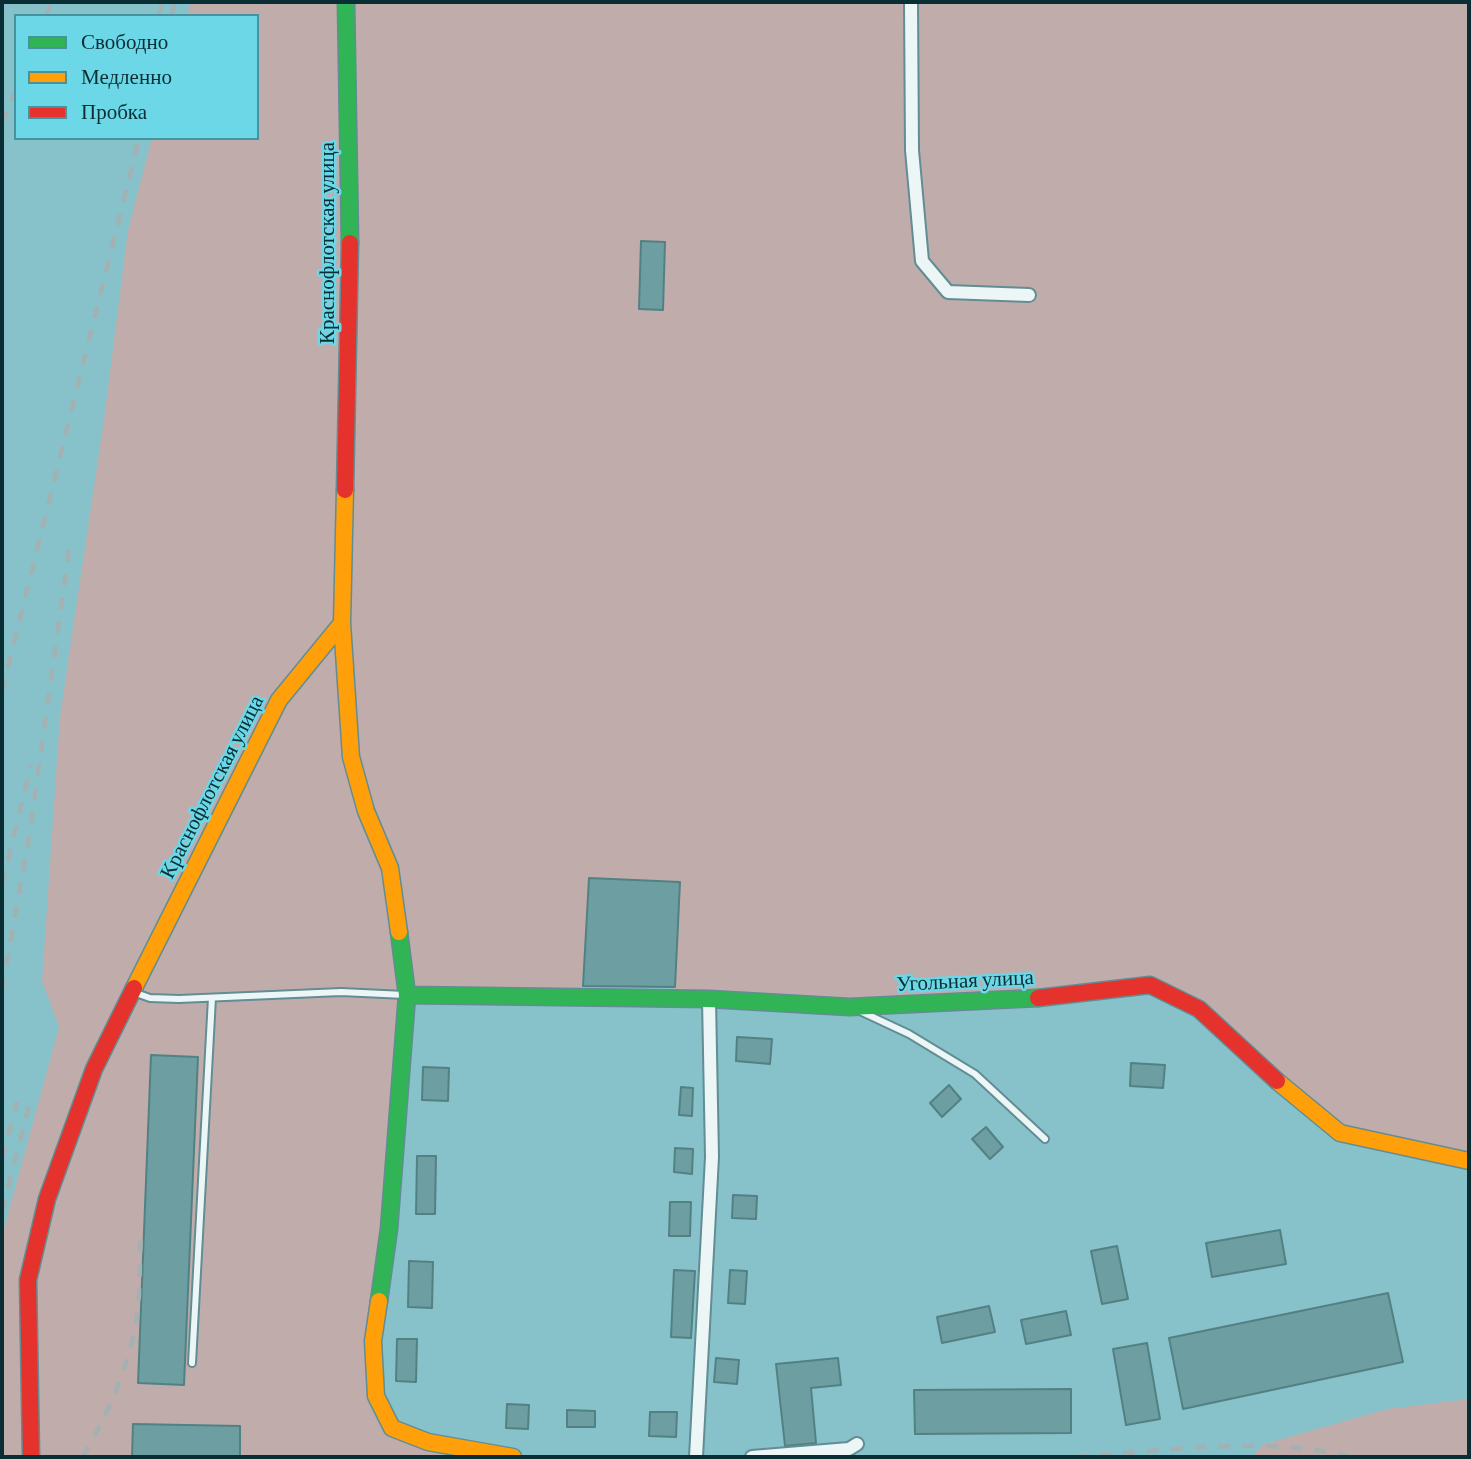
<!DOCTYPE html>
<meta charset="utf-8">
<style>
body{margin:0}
#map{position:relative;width:1471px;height:1459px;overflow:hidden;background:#87c2cb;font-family:"Crimson Pro",serif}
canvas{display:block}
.frame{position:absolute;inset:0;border:4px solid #092e33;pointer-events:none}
.legend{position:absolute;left:14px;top:14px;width:245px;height:126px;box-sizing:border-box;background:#6bd7e7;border:2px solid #44939f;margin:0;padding:9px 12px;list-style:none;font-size:21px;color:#092e33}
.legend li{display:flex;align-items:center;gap:14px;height:35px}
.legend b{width:35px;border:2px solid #44939f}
</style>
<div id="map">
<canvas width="1471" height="1459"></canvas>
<div class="frame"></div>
<ul class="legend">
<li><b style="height:9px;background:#30b455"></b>Свободно</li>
<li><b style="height:9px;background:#ff9f0a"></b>Медленно</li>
<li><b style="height:9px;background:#e5322d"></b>Пробка</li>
</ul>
</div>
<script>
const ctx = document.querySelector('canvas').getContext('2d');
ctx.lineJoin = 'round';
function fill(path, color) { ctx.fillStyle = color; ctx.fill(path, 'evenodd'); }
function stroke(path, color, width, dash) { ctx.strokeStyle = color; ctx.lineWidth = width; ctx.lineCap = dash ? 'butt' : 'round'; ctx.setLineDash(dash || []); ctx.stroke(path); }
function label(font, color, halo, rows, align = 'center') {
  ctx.font = font + ' "Crimson Pro",serif'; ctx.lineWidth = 5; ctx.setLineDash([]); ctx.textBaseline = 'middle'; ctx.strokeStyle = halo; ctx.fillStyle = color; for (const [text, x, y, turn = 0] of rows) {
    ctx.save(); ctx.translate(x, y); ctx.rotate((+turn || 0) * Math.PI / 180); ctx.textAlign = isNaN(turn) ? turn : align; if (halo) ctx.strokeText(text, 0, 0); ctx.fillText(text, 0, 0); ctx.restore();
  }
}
const green = new Path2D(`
 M191,2H1469V1161L1340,1133L1199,1009L1150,985L1014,1001L674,999L680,883L589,878L581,997L407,995L389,1229L365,1346L368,1402L384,1434L419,1448L467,1457H2V1236L59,1027L42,981L60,716L105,412L128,230L152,138H257V16H187Z
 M1469,1399V1457H1252L1264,1444L1387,1409Z`);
const building = new Path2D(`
 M641,241L665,242L663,310L639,309Z
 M589,878L680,882L675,987L583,986Z
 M737,1037L772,1039L770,1064L736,1061Z
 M151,1055L198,1057L184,1385L138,1383Z
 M1131,1063L1165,1065L1163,1088L1130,1086Z
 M423,1067L449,1068L448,1101L422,1100Z
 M949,1085L961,1099L942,1117L930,1103Z
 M681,1087L693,1088L692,1116L679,1115Z
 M986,1127L1003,1147L990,1159L972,1139Z
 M675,1148L693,1149L692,1174L674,1172Z
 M417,1156H436L435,1214H416Z
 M733,1195L757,1196L756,1219L732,1218Z
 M670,1202H691L690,1236H669Z
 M1280,1230L1286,1264L1212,1277L1206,1243Z
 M1117,1246L1128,1299L1102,1304L1091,1251Z
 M409,1261L433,1262L432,1308L408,1307Z
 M674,1270L695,1271L691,1338L671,1337Z
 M730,1270L747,1271L745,1304L728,1303Z
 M1388,1293L1403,1362L1183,1409L1169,1338Z
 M989,1306L995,1332L942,1343L937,1317Z
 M1066,1311L1071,1335L1026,1344L1021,1320Z
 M397,1339H417L416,1382L396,1381Z
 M1147,1343L1160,1419L1126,1425L1113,1349Z
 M716,1358L739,1360L737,1384L714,1382Z
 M838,1358L841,1385L811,1388L816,1443L785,1446L776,1364Z
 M1071,1389V1433L915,1434L914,1390Z
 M507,1404L529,1405L528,1429L506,1428Z
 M567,1410L595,1411V1427H567Z
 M650,1412H677L676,1437L649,1436Z
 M133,1424L240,1426V1457H132Z`);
const lane = new Path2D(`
 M133,992L150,998L179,999L341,992L405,995
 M862,1012L909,1034L975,1074L1045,1139
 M192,1363L212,998`);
const street = new Path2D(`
 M911,2L912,150L922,261L948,292L1029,295
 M696,1457L712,1157L709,999
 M752,1457L849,1449L857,1444`);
const fast = new Path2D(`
 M346,2L350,243
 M407,995L709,999L850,1007L1038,998
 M379,1301L389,1229L407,995L399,932`);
const slow = new Path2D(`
 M342,623L351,757L366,811L390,868L399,932
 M134,988L279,700L342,623L345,490
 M1277,1081L1340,1133L1469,1161
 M379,1301L373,1341L376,1396L392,1428L428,1442L513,1457`);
const jam = new Path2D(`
 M345,490L350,243
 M1038,998L1150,985L1199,1009L1277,1081
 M31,1457L28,1280L47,1199L94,1069L134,988`);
const rail = new Path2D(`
 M46,16L51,2
 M159,16L162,2
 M171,16L175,2
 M2,123L16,89
 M2,691L139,138
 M2,884L31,765
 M2,989L29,837L70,543
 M2,1158L17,1102
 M2,1211L29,1105
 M82,1457C106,1418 126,1373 135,1328C141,1299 139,1266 141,1236
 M1075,1457C1166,1451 1261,1435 1351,1457`);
const streetNames = [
 ["Краснофлотская улица",328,243,-90],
 ["Краснофлотская улица",212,787,-63],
 ["Угольная улица",965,981,-3]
];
fill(green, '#c0adab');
fill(building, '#6d9ea1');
stroke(building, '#528184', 2);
stroke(lane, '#618d93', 10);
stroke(street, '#618d93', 16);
stroke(fast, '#618d93', 19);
stroke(slow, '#618d93', 19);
stroke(jam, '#618d93', 19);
stroke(lane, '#edf6f7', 6);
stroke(street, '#edf6f7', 12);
stroke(fast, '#30b455', 16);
stroke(slow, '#ff9f0a', 16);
stroke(jam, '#e5322d', 16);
stroke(rail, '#a3b1b3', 4.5, [12, 12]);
label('21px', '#092e33', '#6bd7e7', streetNames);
</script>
